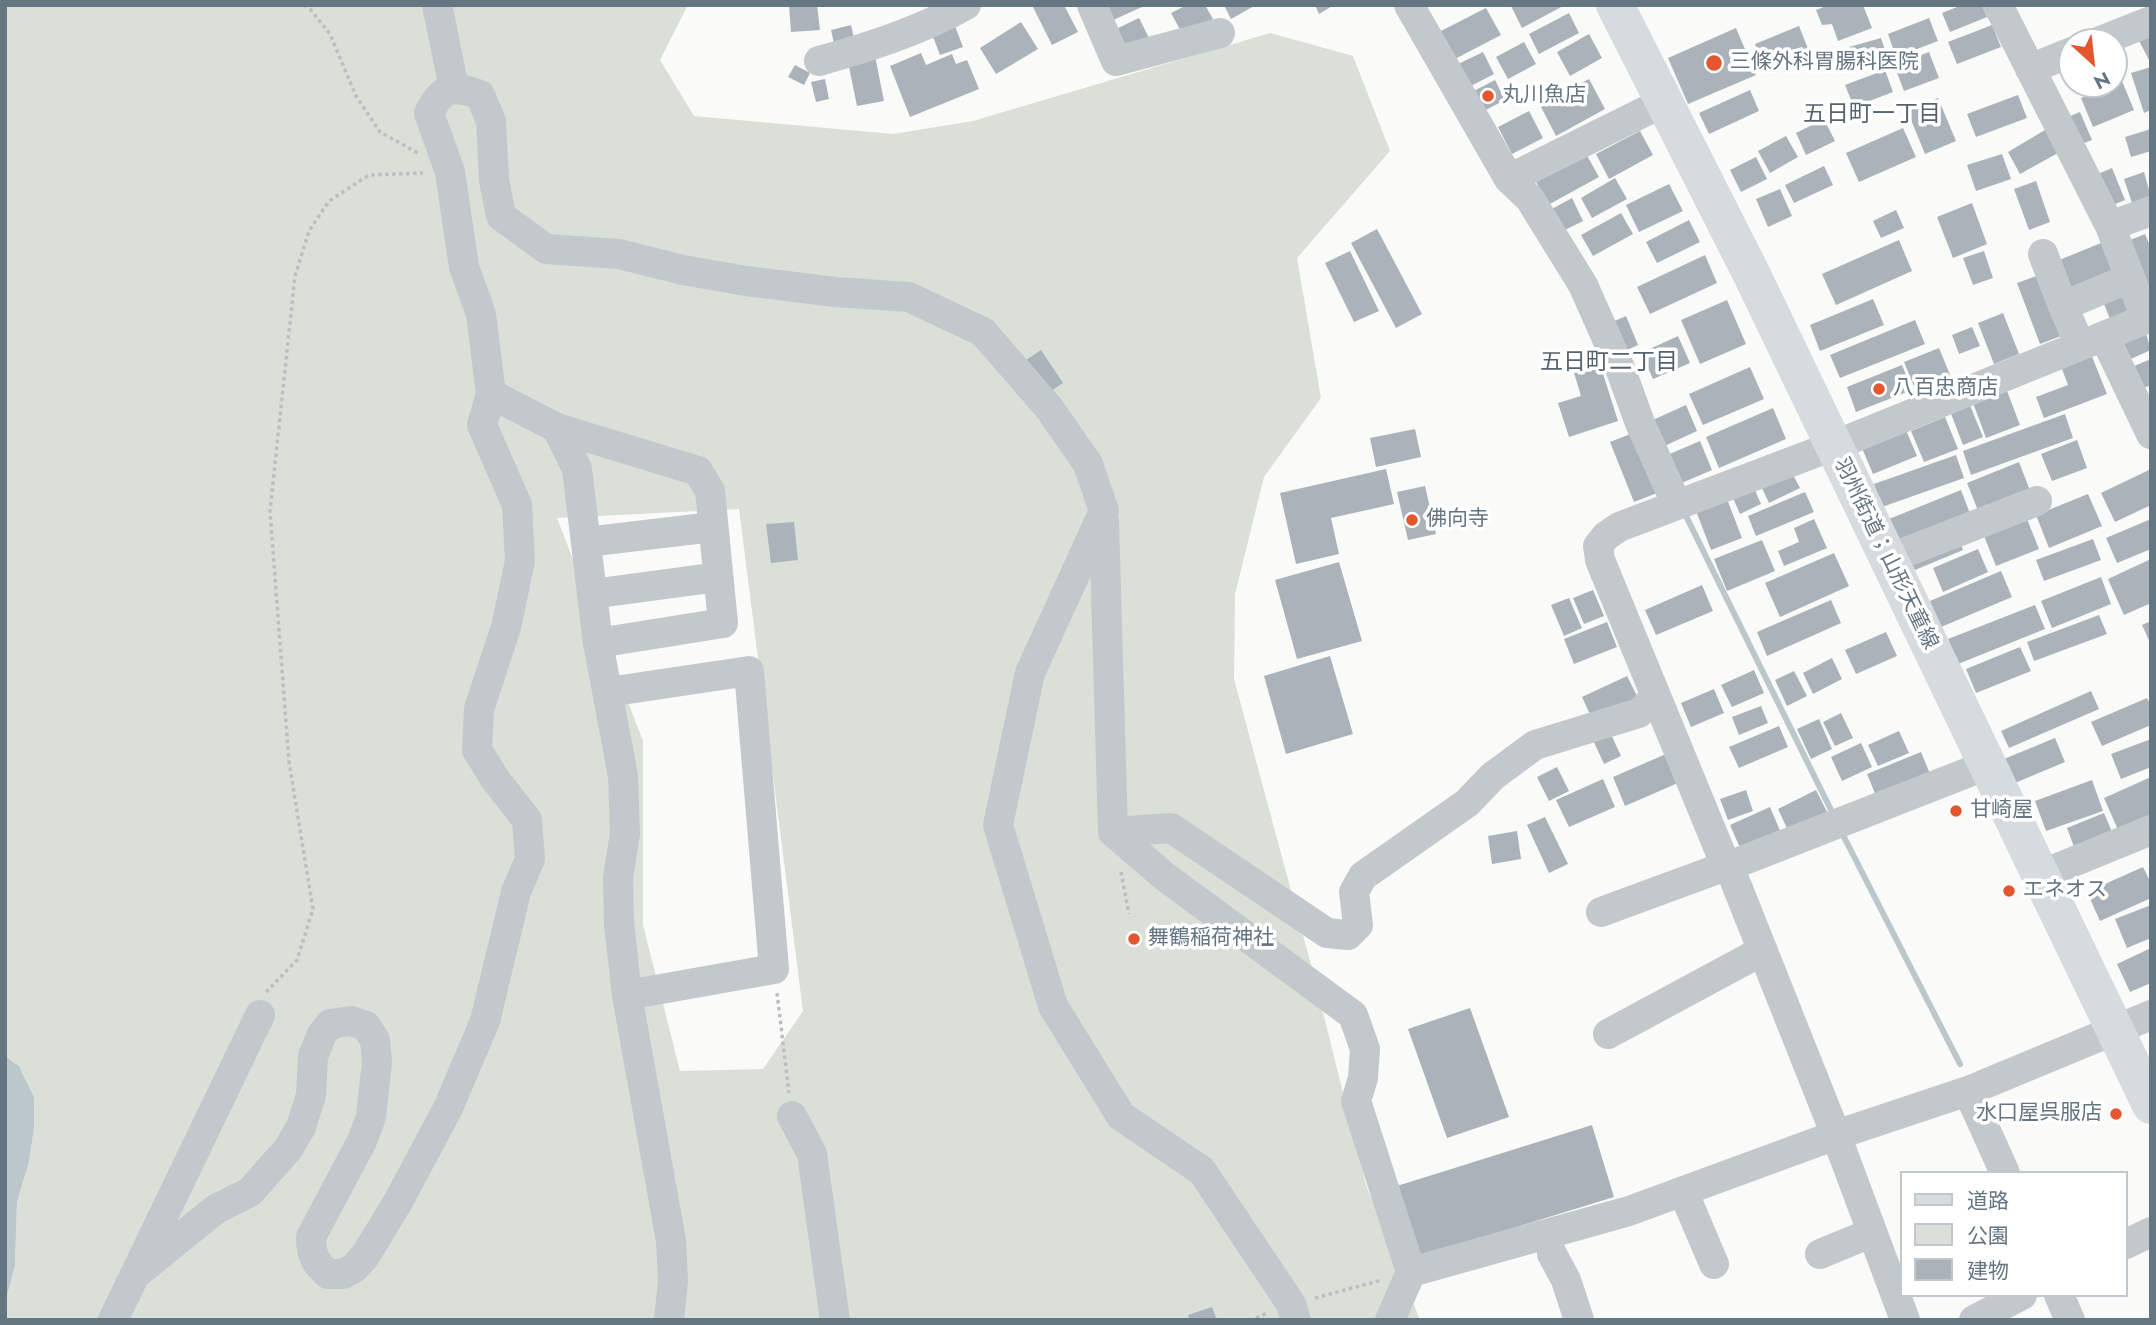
<!DOCTYPE html>
<meta charset="utf-8">
<style>
body{margin:0}
#map{position:relative;width:2156px;height:1325px;overflow:hidden;background:#fafaf8;font-family:Jost,"Noto Sans JP",sans-serif}
canvas{display:block}
.frame{position:absolute;inset:0;border:7px solid #657683;pointer-events:none}
.legend{position:absolute;left:1900px;top:1171px;width:228px;height:126px;box-sizing:border-box;background:#fff;border:2px solid #c1c8cd;margin:0;padding:9px 12px;list-style:none;font-size:21px;color:#657683}
.legend li{display:flex;align-items:center;gap:14px;height:35px}
.legend b{width:35px;border:2px solid #c1c8cd}
.north{position:absolute;left:2058px;top:28px;width:70px;height:70px;box-sizing:border-box;background:#fff;border:2px solid #c1c8cd;border-radius:50%;rotate:153deg;font-size:19px;font-weight:700;line-height:28px;text-align:center;color:#657683}
.north::after{content:'';display:block;margin:auto;width:24px;height:32px;background:#e4572e;clip-path:polygon(50% 0,100% 100%,50% 72%,0 100%)}
</style>
<div id="map">
<canvas width="2156" height="1325"></canvas>
<div class="frame"></div>
<ul class="legend">
<li><b style="height:9px;background:#d6dbdf"></b>道路</li>
<li><b style="height:19px;background:#dadfd7"></b>公園</li>
<li><b style="height:19px;background:#aab3b9"></b>建物</li>
</ul>
<div class="north">N</div>
</div>
<script>
const ctx = document.querySelector('canvas').getContext('2d');
ctx.lineJoin = 'round';
function fill(path, color) { ctx.fillStyle = color; ctx.fill(path, 'evenodd'); }
function stroke(path, color, width, dash) { ctx.strokeStyle = color; ctx.lineWidth = width; ctx.lineCap = dash ? 'butt' : 'round'; ctx.setLineDash(dash || []); ctx.stroke(path); }
function label(font, color, halo, rows, align = 'center') {
  ctx.font = font + ' Jost,"Noto Sans JP",sans-serif'; ctx.lineWidth = 7; ctx.setLineDash([]); ctx.textBaseline = 'middle'; ctx.strokeStyle = halo; ctx.fillStyle = color; for (const [text, x, y, turn = 0] of rows) {
    ctx.save(); ctx.translate(x, y); ctx.rotate((+turn || 0) * Math.PI / 180); ctx.textAlign = isNaN(turn) ? turn : align; if (halo) ctx.strokeText(text, 0, 0); ctx.fillText(text, 0, 0); ctx.restore();
  }
}
const green = new Path2D(`
 M5,5H688L660,60L694,116L893,134L973,121L1270,33L1353,56L1390,151L1297,258L1321,398L1264,477L1235,594L1234,679L1314,976L1366,1185L1420,1320H5V1303L15,1266L17,1202L29,1162L34,1128V1097L19,1066L5,1056ZM739,509L803,1011L763,1069L680,1071L643,925V741L557,518Z`);
const water = new Path2D(`
 M5,1056L19,1066L34,1097V1128L29,1162L17,1202L15,1266L5,1303Z`);
const stream = new Path2D(`
 M1685,514L1831,810
 M1844,837L1960,1064`);
const building = new Path2D(`
 M789,5H817L820,30L791,32Z
 M1032,5H1064L1078,32L1052,45Z
 M1104,5H1141L1142,7L1111,21Z
 M1187,5H1205L1213,19L1183,35L1171,13Z
 M1224,5H1256L1231,19Z
 M1315,5H1334L1319,14Z
 M1513,5H1565L1522,28L1511,6Z
 M1829,5H1863L1872,28L1838,41L1832,24L1822,25L1816,10Z
 M1962,5H1982L1987,17L1950,32L1942,13Z
 M1486,8L1501,35L1451,61L1437,33Z
 M1569,13L1579,33L1539,54L1529,34Z
 M1139,18L1150,40L1123,53L1112,31Z
 M1929,18L1938,41L1896,57L1888,34Z
 M1021,22L1038,49L996,74L980,48Z
 M851,25L855,43L835,48L831,30Z
 M1992,25L2001,47L1957,64L1948,42Z
 M955,26L963,47L940,55L932,34Z
 M1799,26L1810,54L1766,72L1755,44Z
 M1736,28L1756,75L1688,104L1668,58Z
 M2151,30V59L2149,60L2137,37Z
 M1589,34L1602,58L1570,76L1557,52Z
 M1881,38L1887,56L1854,66L1849,47Z
 M1524,42L1536,64L1508,79L1496,57Z
 M1483,52L1494,74L1465,89L1454,66Z
 M1929,52L1939,78L1904,91L1894,65Z
 M921,53L926,65L952,54L956,64L967,60L979,89L910,117L890,66Z
 M875,56L884,101L857,106L848,62Z
 M795,65L810,73L804,85L788,77Z
 M2151,67V110L2144,113L2131,73Z
 M1885,70L1893,92L1854,107L1845,85Z
 M825,79L829,99L816,102L811,82Z
 M1589,79L1605,109L1556,136L1540,105Z
 M1495,80L1505,100L1478,114L1468,94Z
 M2122,81L2134,110L2093,127L2081,98Z
 M1750,90L1759,111L1709,134L1699,113Z
 M2018,95L2027,118L1976,137L1967,114Z
 M1938,98L1956,141L1925,154L1907,110Z
 M1529,111L1543,138L1512,154L1498,127Z
 M2080,112L2092,140L2074,147L2063,119Z
 M1824,119L1835,141L1806,155L1796,133Z
 M1903,128L1916,157L1859,182L1846,153Z
 M2151,129V151L2131,157L2125,137Z
 M2045,130L2058,153L2020,174L2008,152Z
 M1640,131L1653,155L1609,179L1596,154Z
 M1786,136L1798,157L1770,173L1758,151Z
 M1585,152L1599,177L1548,205L1535,180Z
 M2002,154L2011,179L1976,191L1967,165Z
 M1756,157L1767,179L1741,192L1730,170Z
 M1824,166L1833,185L1794,203L1785,185Z
 M2112,168L2125,200L2106,208L2093,176Z
 M2144,172L2151,197L2132,203L2124,179Z
 M1615,178L1627,199L1592,218L1581,198Z
 M2036,181L2050,222L2029,230L2014,189Z
 M1669,184L1683,211L1639,232L1626,205Z
 M1780,189L1792,216L1768,227L1756,199Z
 M1572,198L1583,221L1559,233L1548,211Z
 M1972,203L1987,244L1953,258L1937,217Z
 M1896,210L1904,228L1881,238L1873,221Z
 M1621,213L1633,234L1593,256L1581,235Z
 M1689,220L1700,242L1657,263L1646,242Z
 M1377,229L1422,314L1396,328L1351,243Z
 M2145,234L2151,248V303L2123,243Z
 M1899,240L1912,271L1836,305L1822,274Z
 M2101,243L2113,274L2069,291L2057,261Z
 M1350,251L1379,311L1354,322L1325,263Z
 M1984,251L1993,278L1973,285L1963,258Z
 M1705,255L1717,283L1650,314L1637,287Z
 M2042,274L2064,335L2040,344L2017,283Z
 M2124,289L2132,309L2110,319L2102,299Z
 M1873,299L1884,325L1820,351L1810,325Z
 M1727,300L1746,344L1700,364L1681,320Z
 M2003,313L2019,354L1994,364L1978,323Z
 M1626,316L1638,345L1620,353L1608,324Z
 M1915,320L1925,344L1840,378L1830,355Z
 M1972,327L1980,346L1959,354L1952,335Z
 M2144,327L2151,350L2126,361L2116,339Z
 M1678,336L1690,363L1653,379L1641,353Z
 M1939,348L1953,382L1918,396L1904,362Z
 M2089,349L2107,394L2044,418L2036,397L2068,385L2059,361Z
 M1041,350L1063,383L1045,395L1023,362Z
 M2151,359V385L2137,391L2127,369Z
 M1600,364L1618,421L1569,437L1558,403L1581,396L1574,373Z
 M1902,365L1912,390L1856,412L1847,387Z
 M1750,367L1764,399L1703,425L1689,394Z
 M2007,391L2020,425L1986,438L1973,403Z
 M1969,403L1983,437L1963,445L1950,411Z
 M1686,405L1697,431L1658,449L1646,423Z
 M1773,408L1786,439L1719,468L1706,437Z
 M2065,414L2073,438L1971,475L1963,451Z
 M1945,417L1958,449L1924,462L1911,431Z
 M1905,428L1917,456L1873,474L1861,446Z
 M1415,429L1421,457L1376,467L1370,438Z
 M1633,433L1657,493L1634,502L1610,442Z
 M2077,440L2087,468L2052,481L2041,454Z
 M1700,441L1712,470L1677,485L1665,456Z
 M1956,455L1964,478L1882,507L1874,484Z
 M2019,462L2031,493L1979,513L1967,483Z
 M1386,469L1394,504L1331,518L1339,554L1296,564L1280,493Z
 M2151,469V505L2115,522L2101,493Z
 M1791,471L1800,488L1769,503L1761,486Z
 M1425,486L1436,534L1408,540L1397,492Z
 M1754,488L1761,504L1740,514L1733,498Z
 M1961,490L1971,516L1900,545L1889,519Z
 M1805,492L1814,512L1756,536L1748,516Z
 M2088,494L2102,526L2049,548L2036,515Z
 M1727,499L1742,538L1711,550L1696,511Z
 M1814,519L1827,548L1784,566L1778,551L1799,542L1794,528Z
 M2027,519L2039,549L1996,566L1984,536Z
 M2151,519V549L2117,563L2106,538Z
 M794,522L798,560L771,563L766,524Z
 M1958,537L1963,550L1915,570L1909,557Z
 M2093,539L2101,560L2044,581L2036,560Z
 M1762,540L1775,571L1727,591L1714,559Z
 M1978,549L1988,572L1943,592L1933,568Z
 M1834,553L1849,586L1780,617L1765,583Z
 M2151,559V603L2124,615L2108,579Z
 M1339,562L1362,641L1297,659L1275,580Z
 M2001,571L2012,597L1941,627L1930,601Z
 M2101,577L2111,604L2052,628L2041,601Z
 M1702,585L1713,611L1656,635L1645,610Z
 M1593,590L1604,616L1584,624L1573,598Z
 M1569,598L1582,628L1564,636L1551,605Z
 M1831,600L1841,623L1767,656L1757,632Z
 M2035,605L2045,629L1958,664L1948,639Z
 M2099,615L2107,634L2034,661L2027,642Z
 M2151,621V645L2142,625Z
 M1607,622L1617,647L1574,664L1564,639Z
 M1886,632L1897,656L1856,674L1845,650Z
 M2020,647L2031,671L1976,693L1966,669Z
 M1330,656L1353,734L1286,754L1264,676Z
 M1832,658L1842,679L1813,694L1803,673Z
 M1754,670L1764,693L1732,707L1721,685Z
 M1794,671L1807,696L1787,706L1775,680Z
 M1627,676L1639,700L1593,721L1582,697Z
 M1714,689L1724,713L1691,727L1681,703Z
 M2091,691L2099,709L2009,748L2001,731Z
 M2147,698L2151,706V725L2102,746L2091,722Z
 M1761,706L1768,723L1739,735L1732,717Z
 M1841,713L1853,738L1835,746L1823,722Z
 M1819,719L1832,749L1811,759L1797,729Z
 M1779,726L1788,747L1739,768L1729,747Z
 M1609,730L1621,756L1604,764L1592,738Z
 M1899,731L1909,753L1878,766L1868,745Z
 M2055,738L2065,762L2015,783L2004,759Z
 M2151,739V767L2121,779L2111,754Z
 M1861,743L1872,767L1842,781L1831,757Z
 M1921,752L1933,781L1879,803L1867,774Z
 M1666,754L1678,783L1625,806L1613,777Z
 M1557,767L1569,791L1549,801L1537,777Z
 M2151,777V818L2119,832L2104,798Z
 M1603,779L1615,807L1569,827L1556,800Z
 M2092,780L2103,811L2046,831L2035,801Z
 M1746,790L1753,811L1728,820L1720,799Z
 M1816,790L1831,820L1792,839L1778,809Z
 M1770,807L1784,840L1744,857L1730,825Z
 M2104,813L2112,832L2074,847L2067,828Z
 M1545,817L1568,864L1549,873L1527,825Z
 M1517,831L1521,859L1492,864L1488,836Z
 M2143,867L2151,883V898L2100,921L2087,892Z
 M2151,905V938L2127,948L2115,919Z
 M2151,948V983L2130,992L2117,964Z
 M1470,1008L1509,1117L1447,1138L1408,1029Z
 M1592,1125L1614,1197L1419,1257L1397,1186Z
 M1212,1307L1217,1320H1190L1188,1315Z`);
const path = new Path2D(`
 M304,5L310,9L330,34L356,96L380,132L418,153
 M1121,872L1129,914
 M266,992L297,960L313,909L289,762L270,511L295,276L309,231L329,201L369,175L423,173
 M777,993L789,1093
 M1315,1298L1382,1280
 M1256,1318L1267,1313`);
const minor = new Path2D(`
 M437,5L454,88
 M1092,5L1116,61L1220,33
 M1409,5L1509,179
 M1998,5L2110,226L2146,318
 M2098,42L2151,21
 M819,61C869,47 920,31 966,5
 M2030,69L2072,52
 M1664,102L1509,179L1530,199L1583,285L1620,368L1640,423L1677,505
 M2110,226L2151,211
 M2043,254L2063,306
 M2104,336L2151,434
 M2080,345L2063,306L2130,278
 M491,394L557,428L577,469L598,643L623,776L625,833L618,878L619,923L627,995L671,1241L673,1281L669,1320
 M557,428L698,471L710,491L723,623L598,643
 M1104,521L1113,832L1164,876L1353,1015L1365,1049L1363,1078L1356,1101L1411,1272L1390,1320
 M586,542L713,527
 M1888,559L2037,501
 M592,594L718,577
 M608,692L749,671L774,969L627,995
 M1113,832L1171,828L1327,933L1348,935L1358,925L1354,892L1363,876L1467,803L1493,776L1535,745L1639,713L1656,696
 M1729,866L1987,765
 M2041,875L2151,830
 M1601,912L1726,866
 M1608,1034L1762,951
 M1968,1091L2005,1173
 M792,1116L812,1154L835,1320
 M1683,1191L1714,1264
 M2126,1244L2151,1232
 M1552,1254L1566,1280L1579,1320
 M1820,1254L1871,1233
 M1411,1272L1629,1211L1836,1135L1968,1091L2151,1015
 M137,1273L216,1209L250,1192L288,1149L301,1127L311,1095L313,1056L322,1034L330,1024L351,1021L366,1026L375,1040L377,1062L371,1117L362,1141L311,1237C311,1254 315,1263 328,1274H343L354,1268L365,1256L399,1200L448,1108L485,1021L516,892L530,859L527,820L495,779L477,750L479,709L506,627L520,561L517,505L482,425L491,394L481,314L464,267L450,172L429,113C442,86 454,85 480,95L491,121L494,180L501,216L546,249L619,254L683,270L746,281L835,292L909,297L983,332L1049,408L1088,464L1104,511L1030,673L998,825L1053,1006L1121,1116L1202,1171L1291,1304L1296,1320
 M2059,1295L2070,1320
 M113,1320L260,1015
 M1905,1320L1836,1135L1729,866H1726L1600,560L1598,546L1606,536L1619,527L1833,446L2151,317
 M1974,1320L2022,1295`);
const major = new Path2D(`
 M1615,5L1751,273L2151,1105`);
const markers = [
 [1714,63,9,"#e4572e"],
 [1488,96,7,"#e4572e"],
 [1879,389,7,"#e4572e"],
 [1412,520,7,"#e4572e"],
 [1956,811,7,"#e4572e"],
 [2009,891,7,"#e4572e"],
 [1134,939,7,"#e4572e"],
 [2116,1114,7,"#e4572e"]
];
const poiNames = [
 ["三條外科胃腸科医院",1730,63],
 ["丸川魚店",1502,96],
 ["八百忠商店",1893,389],
 ["佛向寺",1426,520],
 ["甘崎屋",1970,811],
 ["エネオス",2023,891],
 ["舞鶴稲荷神社",1148,939],
 ["水口屋呉服店",2102,1114,"right"]
];
const streetNames = [
 ["羽州街道；山形天童線",1885,554,64]
];
const neighbourhoodNames = [
 ["五日町一丁目",1872,115],
 ["五日町二丁目",1609,363]
];
fill(green, '#dadfd7');
fill(water, '#bbc7cb');
stroke(stream, '#bbc7cb', 6);
fill(building, '#aab3b9');
stroke(path, '#bbbfc2', 3.5, [3.5, 3.5]);
stroke(minor, '#c3c8cc', 30);
stroke(major, '#d6dbdf', 38);
for (const [x, y, r, color] of markers) { const dot = new Path2D(); dot.arc(x, y, r, 0, 2 * Math.PI); ctx.fillStyle = color; ctx.fill(dot); stroke(dot, '#fff', 2.5); }
label('21px', '#657683', '#fff', poiNames, 'left');
label('21px', '#657683', '#fff', streetNames);
label('23px', '#57646e', '#fff', neighbourhoodNames);
</script>
